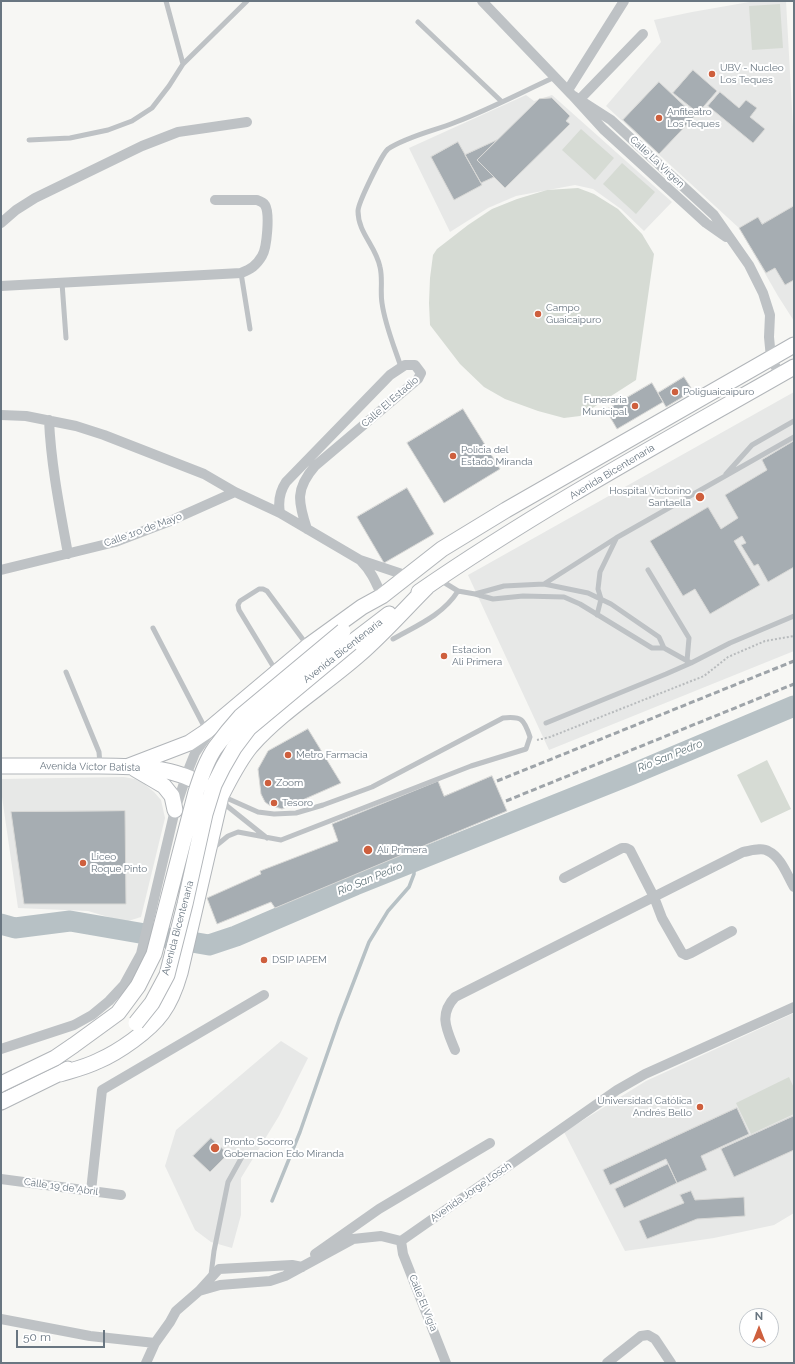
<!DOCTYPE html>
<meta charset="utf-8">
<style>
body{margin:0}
#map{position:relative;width:795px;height:1364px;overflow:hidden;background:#f7f7f4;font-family:Raleway,sans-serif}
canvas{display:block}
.frame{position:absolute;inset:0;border:2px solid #697681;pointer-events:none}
.north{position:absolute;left:739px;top:1308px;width:40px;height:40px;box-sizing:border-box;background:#fff;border:1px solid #c3c8cd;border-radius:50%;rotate:0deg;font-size:11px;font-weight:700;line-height:16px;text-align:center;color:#697681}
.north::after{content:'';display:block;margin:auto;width:14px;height:18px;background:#ce5f3d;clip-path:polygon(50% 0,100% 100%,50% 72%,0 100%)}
.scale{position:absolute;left:16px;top:1330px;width:89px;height:18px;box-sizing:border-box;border:2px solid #697681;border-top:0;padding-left:5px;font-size:12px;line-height:14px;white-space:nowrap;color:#697681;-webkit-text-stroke:3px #fff;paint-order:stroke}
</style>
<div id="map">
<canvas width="795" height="1364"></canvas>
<div class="frame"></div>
<div class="north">N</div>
<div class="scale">50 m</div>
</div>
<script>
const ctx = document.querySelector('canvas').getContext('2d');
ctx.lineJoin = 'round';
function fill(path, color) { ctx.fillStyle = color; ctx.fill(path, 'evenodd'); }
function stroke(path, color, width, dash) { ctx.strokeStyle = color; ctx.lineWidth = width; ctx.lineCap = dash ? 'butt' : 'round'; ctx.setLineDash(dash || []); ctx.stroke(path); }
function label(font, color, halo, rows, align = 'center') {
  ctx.font = font + ' Raleway,sans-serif'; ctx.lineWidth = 4; ctx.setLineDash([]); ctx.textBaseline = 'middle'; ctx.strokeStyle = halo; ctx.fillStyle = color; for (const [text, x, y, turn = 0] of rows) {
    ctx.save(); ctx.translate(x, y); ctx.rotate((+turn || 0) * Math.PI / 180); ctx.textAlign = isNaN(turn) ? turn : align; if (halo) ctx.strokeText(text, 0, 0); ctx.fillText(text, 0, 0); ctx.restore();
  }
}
const built = new Path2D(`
 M755,1H786L794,145V321L778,296L739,228L606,106L661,42L654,20L692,12Z
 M526,95L534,101L552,95L672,202L644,231L621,209L593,189L575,185L516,196L488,208L450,232L409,148Z
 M794,392V651L549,750L468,575Z
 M124,777L135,779L143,783L154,792L161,800L165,818L141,917L125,922L88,911L18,908L1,790V779Z
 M794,1013V1213L774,1225L714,1238L625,1251L564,1132L646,1081Z
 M281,1041L308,1058L279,1116L241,1178V1215L232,1248L211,1242L195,1230L165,1166L176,1130Z`);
const green = new Path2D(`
 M780,4L783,48L752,50L749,6Z
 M581,129L614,158L595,180L562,150Z
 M622,163L655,192L636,214L603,184Z
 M578,188L594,194L618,209L642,234L654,254L636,380L580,416L564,418L538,411L505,399L484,387L460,364L430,325L429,303L430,278L433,255L437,249L468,225L492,209L517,199L547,190Z
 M767,760L791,809L761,823L737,775Z
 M789,1077L794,1088V1114L751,1134L736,1103Z`);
const stream = new Path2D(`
 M272,1201L300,1132L339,1020L369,942L388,911L409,887L414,874V862`);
const river = new Path2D(`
 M1,924L15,928L70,921L209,945L236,936L355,885L630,775L794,706`);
const building = new Path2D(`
 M693,70L717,91L698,113L673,93Z
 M659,82L695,116L659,154L623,120Z
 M720,92L739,108L746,100L757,108L750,117L765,129L753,143L708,106Z
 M552,98L570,116L566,121L570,124L505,188L477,160L539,99Z
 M497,140L477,160L494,177L481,183L465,155Z
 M458,142L482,185L454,200L431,157Z
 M794,206V280L785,285L775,268L766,273L739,228L758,217L762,224Z
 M684,377L693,391L666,407L658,393Z
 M652,383L663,402L617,429L606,410Z
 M463,409L500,469L444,503L407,443Z
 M794,441V567L768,582L758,564L754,566L741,545L746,543L742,536L734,541L760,585L710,614L695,589L683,596L650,541L708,507L721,529L738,518L725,495L767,470L762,460Z
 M407,488L434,534L384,563L357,517Z
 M308,729L341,783L282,809L269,805L265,802L261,794L258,769L268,751Z
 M492,776L507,811L275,908L271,902L217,924L207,898L261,874L260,871L338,841L332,824L438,781L444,796Z
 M125,811L126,904H24L11,812Z
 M737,1108L749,1134L701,1156L707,1170L677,1183L666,1159L610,1185L603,1170Z
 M794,1116V1150L734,1177L721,1149Z
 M211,1138L228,1154L210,1172L193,1156Z
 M668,1164L677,1183L624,1208L615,1189Z
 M691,1191L695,1200L744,1197L745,1216L697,1219L647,1239L639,1221L684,1203L680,1195Z`);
const path = new Path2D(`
 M537,740L550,737L704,676L728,657L765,641L794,636`);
const lane = new Path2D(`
 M166,1L183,64
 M418,22L501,101
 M29,140L70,138L108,130L132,121L152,108L169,86L183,64L247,1
 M241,273L250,329
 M62,283L66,338
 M401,367C394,346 385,325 382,303C380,291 383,279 380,267C376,246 358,233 358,211C358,203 382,154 388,149C408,136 434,131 456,122C490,109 522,92 555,77
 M726,474L752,445L794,421
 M648,570L689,638L687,661
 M440,580L458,591L475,594L493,599L523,596L564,597L580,604L652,648H664L691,663
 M544,584L616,538L794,437
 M475,594L504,586L544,584L588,593L611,604L659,637L664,648
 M597,615L601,599L598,589L600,572L616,539
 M153,628L206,730
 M393,639C416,626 443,615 458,591
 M276,671L239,610L238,605L240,601L259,589H263L267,591L307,645
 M66,672L99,752L100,764
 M546,723L666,674L691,663L730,643L794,616
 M224,800L227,806L267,838
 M212,849L228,836L238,832L281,840L471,766L526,749L530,737C524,719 522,716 503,718L372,787L323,805L296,813L274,814L258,812L222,796
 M211,1275L214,1251L228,1182L243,1155`);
const street = new Path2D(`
 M482,1L572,95L603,129L706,223L726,237
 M568,90L624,1
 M572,95L611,120L714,215L749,265L763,293L770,315L769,337L771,358L780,375
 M580,99L643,34
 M1,223L16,210L35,198L142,146L178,132L247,122
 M1,286L241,273C251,269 256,266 262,256C267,248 270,213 265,205C263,202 260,201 257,200H215
 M1,415L26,416L76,426L104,435L204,474L235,492L280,513L360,560L408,576
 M49,420C51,465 60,510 68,554
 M280,513C278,502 280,491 286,482L390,375L405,365H415L421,373L418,379L315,466C295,489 298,502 307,529
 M361,561C372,572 376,583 382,596
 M1,570L115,542L170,521L235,492
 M564,878L622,848H626L630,850L654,897L662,918L682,953L686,955L691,953L732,931
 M1,1049L74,1025L92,1015L109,1001L124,985L141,954L175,810L189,768L195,753L209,733
 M455,1050C447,1030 438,1015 455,997L743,852C750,851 762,847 768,851C781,857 787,875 794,887
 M1,1179L121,1195
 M91,1191L102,1090L264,995
 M401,1241L403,1254L446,1363
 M315,1254L379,1209L490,1143
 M199,1291L220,1285L270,1281L285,1276L353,1239L381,1236L401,1241L617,1090L645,1074L794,1007
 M1,1319L90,1336L155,1343
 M146,1363L155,1343L170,1322L176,1311L199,1291L219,1269L292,1265L302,1267
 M607,1363L641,1336L648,1335L655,1339L671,1363`);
const secondary = new Path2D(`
 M419,592C539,509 668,439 794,367
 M351,643L389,614
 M1,766C27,766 54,766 80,766C124,766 172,763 210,789
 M129,766L189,743L207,731L308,646L362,607L382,596L442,549L506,510L794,345
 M135,769L164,786L172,796L175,810
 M60,1074C73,1070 86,1067 98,1061C119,1052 149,1031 162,1013C171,1001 176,987 180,973L221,796C230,779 238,762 251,746C282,711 325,685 360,654C384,633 405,609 427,587
 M1,1102L68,1069`);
const rail = new Path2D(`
 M497,781L794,661
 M506,801L794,684`);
const secondaryBridge = new Path2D(`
 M136,1023L152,1003L167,975L185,904L205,814L214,785L223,767L234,748L249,728L351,643
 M1,1084L55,1058L74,1045L118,1013L138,986L154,954L196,792C201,777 206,761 215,748C223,737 232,726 241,716L343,631`);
const markers = [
 [712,74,4,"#ce5f3d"],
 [659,118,4,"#ce5f3d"],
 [538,314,4,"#ce5f3d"],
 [675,392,4,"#ce5f3d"],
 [635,406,4,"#ce5f3d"],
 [453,456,4,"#ce5f3d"],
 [700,497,5,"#ce5f3d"],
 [444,656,4,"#ce5f3d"],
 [288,755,4,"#ce5f3d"],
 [268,783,4,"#ce5f3d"],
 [274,803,4,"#ce5f3d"],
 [368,850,5,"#ce5f3d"],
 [83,863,4,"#ce5f3d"],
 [264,960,4,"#ce5f3d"],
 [700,1107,4,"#ce5f3d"],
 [215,1148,5,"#ce5f3d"]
];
const poiNames = [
 ["UBV - Nucleo",720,68],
 ["Los Teques",720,80],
 ["Anfiteatro",667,112],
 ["Los Teques",667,124],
 ["Campo",546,308],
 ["Guaicaipuro",546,320],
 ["Poliguaicaipuro",683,392],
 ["Funeraria",627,400,"right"],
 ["Municipal",627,412,"right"],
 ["Policia del",461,450],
 ["Estado Miranda",461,462],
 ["Hospital Victorino",691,491,"right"],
 ["Santaella",691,503,"right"],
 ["Estacion",452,650],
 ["Ali Primera",452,662],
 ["Metro Farmacia",296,755],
 ["Zoom",276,783],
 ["Tesoro",282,803],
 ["Alí Primera",377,850],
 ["Liceo",91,857],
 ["Roque Pinto",91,869],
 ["DSIP IAPEM",272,960],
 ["Universidad Católica",692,1101,"right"],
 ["Andrés Bello",692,1113,"right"],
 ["Pronto Socorro",224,1142],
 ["Gobernacion Edo Miranda",224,1154]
];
const streetNames = [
 ["Calle La Virgen",657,162,43],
 ["Calle El Estadio",390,402,-41],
 ["Avenida Bicentenaria",612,472,-31],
 ["Calle 1ro de Mayo",143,530,-20],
 ["Avenida Bicentenaria",343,651,-38],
 ["Avenida Víctor Batista",90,767,1],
 ["Avenida Bicentenaria",178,928,-75],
 ["Calle 19 de Abril",61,1187,8],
 ["Avenida Jorge Losch",471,1192,-35],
 ["Calle El Vigía",423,1303,68]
];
const waterNames = [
 ["Río San Pedro",670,756,-22],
 ["Río San Pedro",370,879,-22]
];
fill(built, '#e7e8e7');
fill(green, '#d6dbd4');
stroke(stream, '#b7c1c5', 3.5);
stroke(river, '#b7c1c5', 21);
fill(building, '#a6adb2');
stroke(building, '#d8d8d6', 1);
stroke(secondary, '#b1b5b9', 17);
stroke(path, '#b8bbbd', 2, [2, 2]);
stroke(lane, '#bec2c5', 5);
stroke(street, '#bec2c5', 10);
stroke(secondary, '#fff', 15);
stroke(rail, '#9ea4a9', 3, [6, 3]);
stroke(secondaryBridge, '#b1b5b9', 17, []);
stroke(secondaryBridge, '#fff', 15);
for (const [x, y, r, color] of markers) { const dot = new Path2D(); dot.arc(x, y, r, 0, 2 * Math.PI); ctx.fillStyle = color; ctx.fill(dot); stroke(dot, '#fff', 1.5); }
label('10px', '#697681', '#fff', poiNames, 'left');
label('10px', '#697681', '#fff', streetNames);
label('italic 11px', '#65777d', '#fff', waterNames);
</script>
